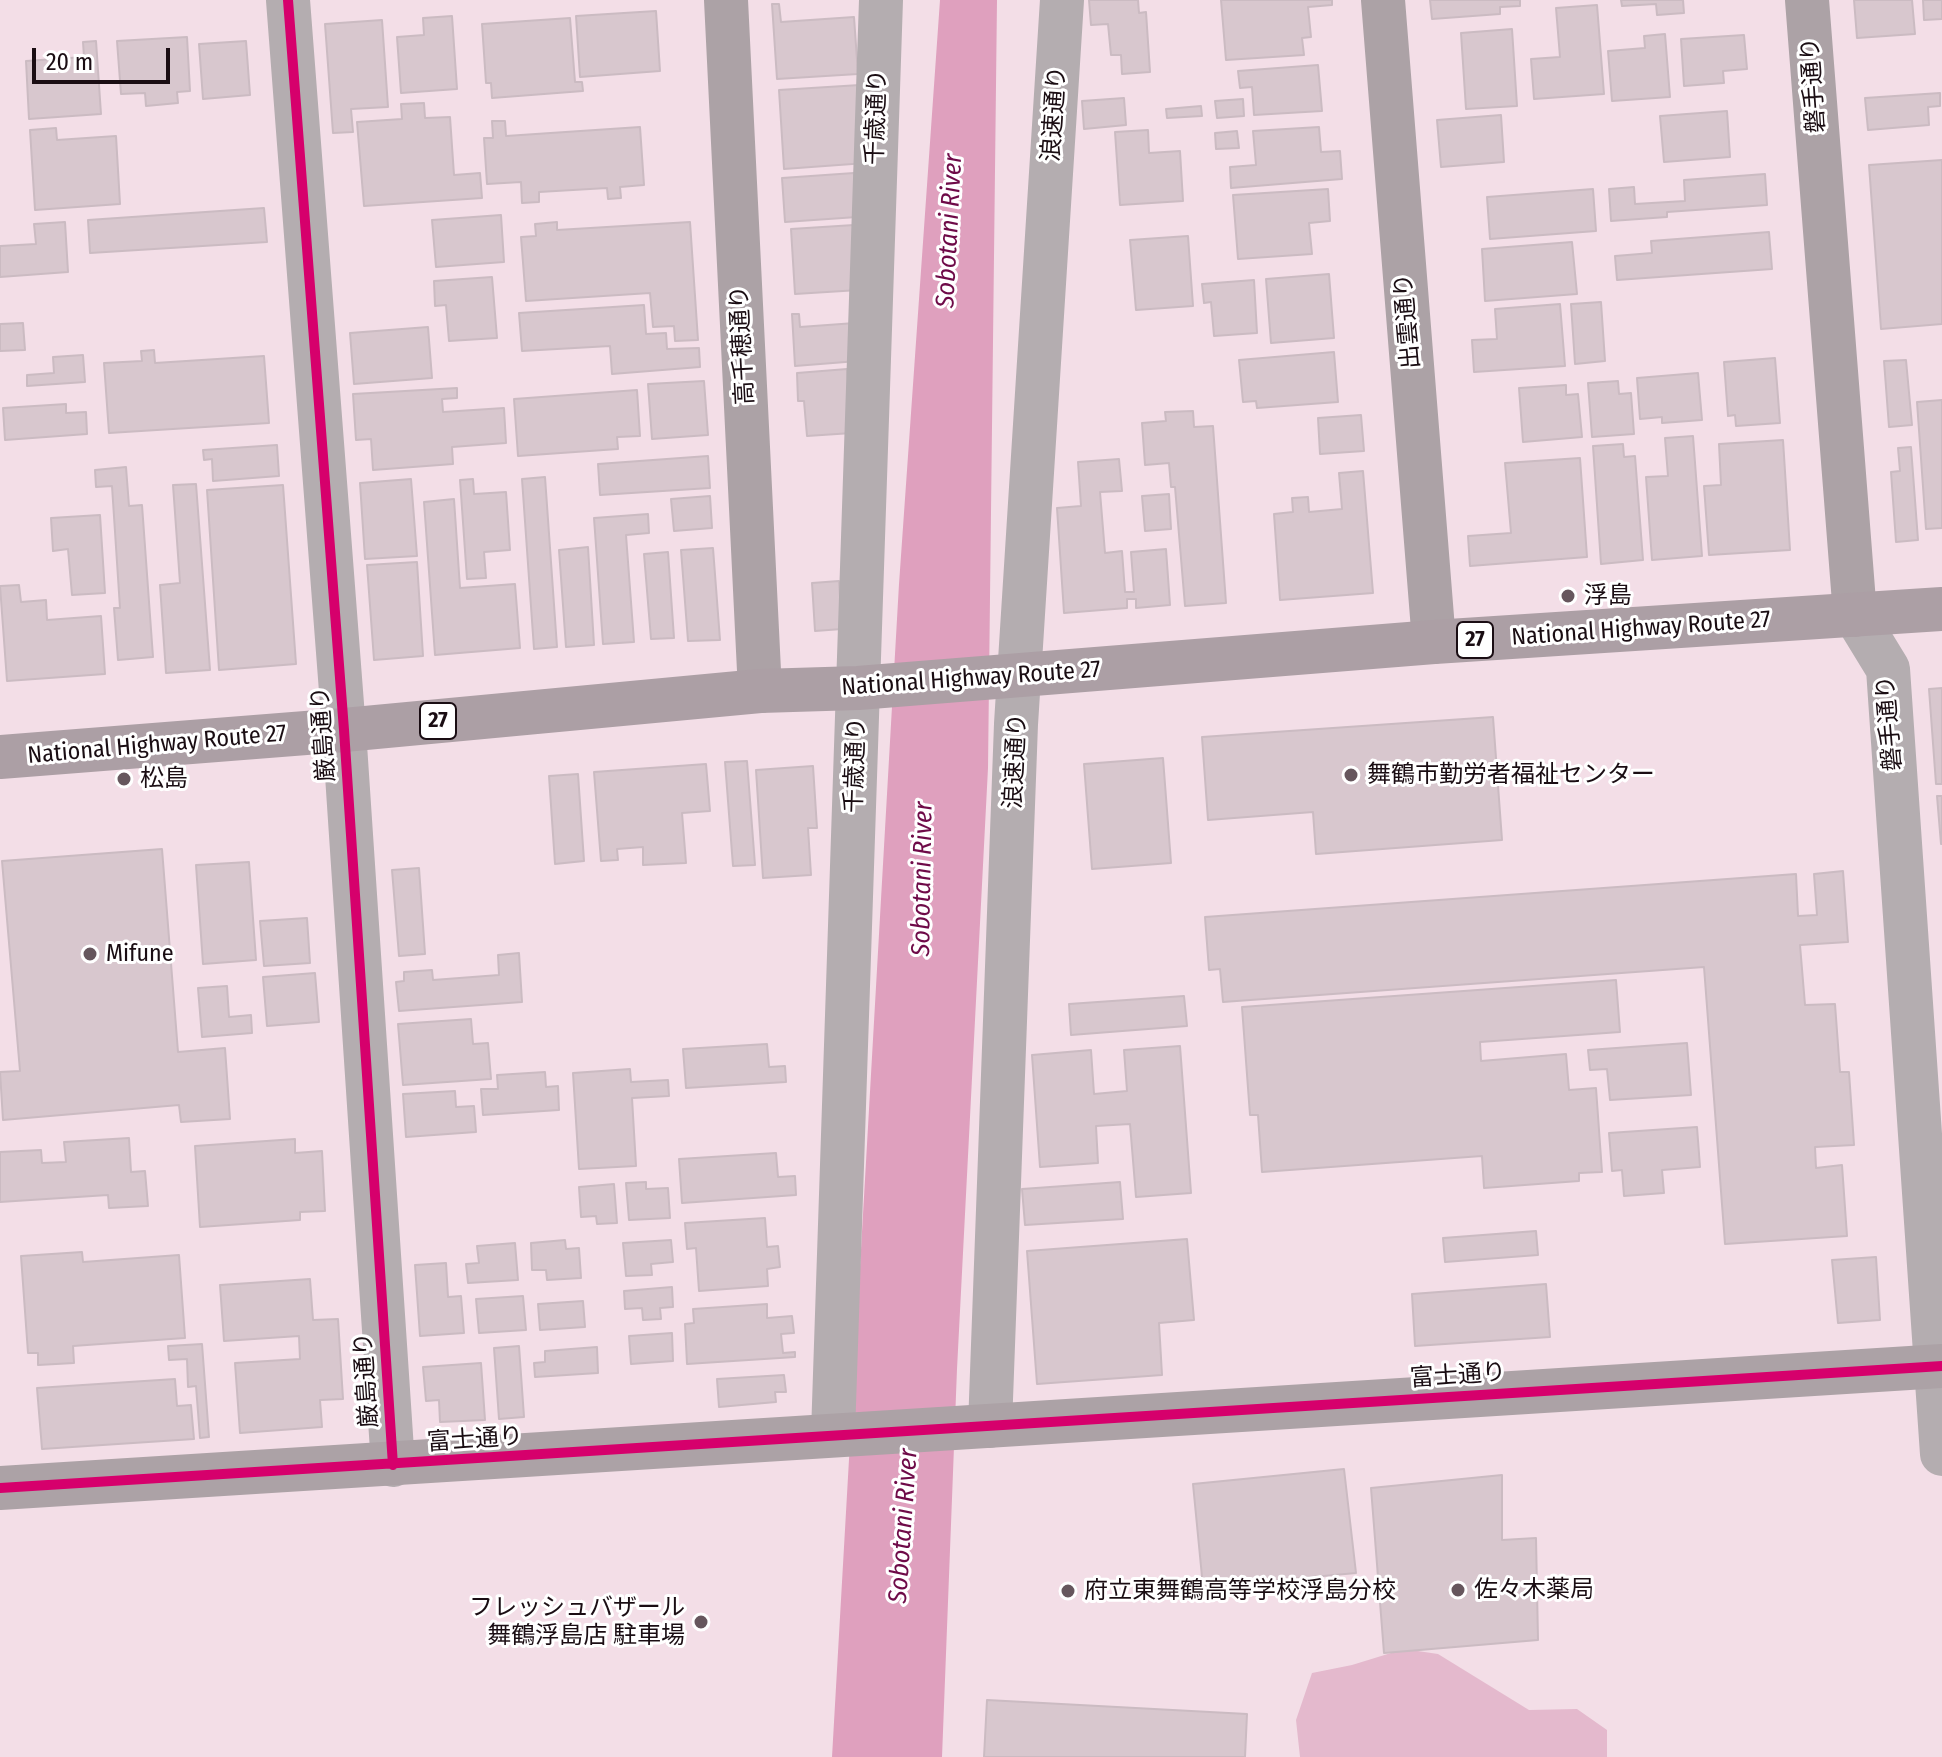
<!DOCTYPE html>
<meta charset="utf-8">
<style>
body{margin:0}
#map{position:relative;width:1942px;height:1757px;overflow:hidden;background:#f3dee7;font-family:"Fira Sans Condensed",sans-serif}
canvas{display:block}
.scale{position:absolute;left:32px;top:48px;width:138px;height:36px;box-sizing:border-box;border:4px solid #1a0d13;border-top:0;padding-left:10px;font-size:24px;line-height:28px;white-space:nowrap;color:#1a0d13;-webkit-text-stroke:6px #fff;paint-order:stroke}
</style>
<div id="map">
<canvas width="1942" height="1757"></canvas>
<div class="scale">20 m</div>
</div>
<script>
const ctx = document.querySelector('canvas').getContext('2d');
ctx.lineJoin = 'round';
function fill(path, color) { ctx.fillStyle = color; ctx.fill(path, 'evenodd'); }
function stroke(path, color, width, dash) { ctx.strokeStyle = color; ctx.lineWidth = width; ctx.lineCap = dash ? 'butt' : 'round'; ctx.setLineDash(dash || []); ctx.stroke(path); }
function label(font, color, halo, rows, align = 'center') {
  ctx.font = font + ' "Fira Sans Condensed","Noto Sans JP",sans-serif'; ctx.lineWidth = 6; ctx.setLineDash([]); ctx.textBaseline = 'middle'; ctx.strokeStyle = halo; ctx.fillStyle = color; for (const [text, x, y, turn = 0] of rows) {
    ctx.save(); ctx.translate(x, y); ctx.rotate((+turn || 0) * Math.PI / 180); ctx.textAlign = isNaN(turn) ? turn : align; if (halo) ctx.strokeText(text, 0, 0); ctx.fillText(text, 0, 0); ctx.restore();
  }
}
const green = new Path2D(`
 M1404,1649L1438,1654L1529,1710L1577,1709L1607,1730V1757H1300L1296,1720L1312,1673L1352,1665Z`);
const water = new Path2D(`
 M940,0H997L988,768L957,1369L942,1757H832L899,584Z`);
const building = new Path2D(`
 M1089,0H1138L1139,13L1146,12L1150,72L1122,74L1121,55H1111L1108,24L1091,25Z
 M1221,0H1332V5L1308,7L1311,37L1302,38L1304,55L1226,60Z
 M1430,0H1520V6L1500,7V14L1432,19Z
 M1621,0H1683L1684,13L1657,15L1656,4L1622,6Z
 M1854,0H1912L1915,34L1857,38Z
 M1923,0H1942V19L1924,20Z
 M772,4H779L781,22L854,17L858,74L777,79Z
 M1597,5L1604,94L1534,99L1531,59L1560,57L1556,8Z
 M656,11L660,71L580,77L576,16Z
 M452,16L457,89L401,93L397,37L424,35L423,18Z
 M570,18L575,82H582L583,91L492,98L491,83H486L482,24Z
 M382,20L388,107L351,109L353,132L333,133L325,24Z
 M1512,29L1517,106L1466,109L1461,33Z
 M1665,34L1670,97L1612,101L1608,51L1645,48L1644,36Z
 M1744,35L1747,69L1723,71L1724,83L1684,86L1681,39Z
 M187,37L190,91L177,92L178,103L146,106L145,93L121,94L117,41Z
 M96,41L101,114L29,119L26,61L84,57L83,42Z
 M246,41L250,95L203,99L199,44Z
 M1318,65L1322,111L1254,115L1252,87L1240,88L1238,71Z
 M860,85L866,163L784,169L779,90Z
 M1940,93V106L1928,107L1929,125L1868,130L1865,98Z
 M1124,98L1126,125L1084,129L1082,101Z
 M1243,99L1244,116L1217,118L1215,101Z
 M424,103L425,118L450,117L454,175L480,173L482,198L364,206L357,122L402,119L401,104Z
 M1201,106L1202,116L1167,118L1166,109Z
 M1727,111L1730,157L1664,162L1660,116Z
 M1501,115L1504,162L1441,167L1437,120Z
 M492,121H505L506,136L640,127L644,185L620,187L621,198L608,199L607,188L539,192V202L522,203L521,182L487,184L484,138H493Z
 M1319,127L1321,152L1340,151L1342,179L1231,188L1230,167L1256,165L1253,131Z
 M56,128L57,140L116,136L120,204L35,210L30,130Z
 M1148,130L1149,153L1180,151L1183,201L1120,205L1115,132Z
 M1237,131L1239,148L1216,149L1215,133Z
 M1942,160V324L1881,329L1869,165Z
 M854,173L857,217L785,222L782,178Z
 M1765,174L1767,205L1667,212V217L1611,221L1609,189L1634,187L1635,204L1685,201L1684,180Z
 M1328,189L1330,221L1309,223L1312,254L1238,259L1233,195Z
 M1593,189L1596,231L1490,239L1487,197Z
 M264,208L267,242L90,253L88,220Z
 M501,215L504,262L436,267L432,220Z
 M65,222L68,272L0,277V246L36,244L34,224Z
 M557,222V230L690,222L698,340L675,341L674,326L653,327L650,293L526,301L521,237L536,236L535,224Z
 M854,225L859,290L795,294L791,229Z
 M1769,232L1772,269L1617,280L1615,256L1652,253L1651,241Z
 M1188,236L1193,306L1136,310L1130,240Z
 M1572,242L1577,294L1485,301L1482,249Z
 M1329,274L1334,338L1271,343L1266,279Z
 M492,277L497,338L449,341L446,305L435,306L434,281Z
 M1254,280L1257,333L1214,336L1211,302L1204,303L1202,284Z
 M1601,302L1605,361L1575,364L1571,304Z
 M1560,304L1565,366L1474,372L1472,340L1497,339L1495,309Z
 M644,305L646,334L666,333L667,349L699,348L700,367L612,374L610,346L522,351L519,313Z
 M792,314H799L800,327L855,323L858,361L795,366Z
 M23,323L25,350L0,351V324Z
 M428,327L432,378L354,384L350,333Z
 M154,350L155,363L264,356L269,423L109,433L104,363L142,361L141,351Z
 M1334,352L1338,402L1257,408L1256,401L1243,402L1239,360Z
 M83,355L85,382L27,386V375L54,373L53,357Z
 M1775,358L1780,423L1736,426L1735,415L1728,416L1724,362Z
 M1906,360L1912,425L1889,427L1884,361Z
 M847,369L852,433L807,436L804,401H798L797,373Z
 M1698,373L1702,420L1662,423V417L1640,419L1637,378Z
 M704,381L708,435L652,439L648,384Z
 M1618,381L1619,394L1631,393L1634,434L1592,437L1588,383Z
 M1566,385V395L1578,394L1582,437L1523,442L1519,388Z
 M457,388V398L442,399L443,412L504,408L506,443L452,447L453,464L373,470L371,439L356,440L353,394Z
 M637,390L640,436L617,437L618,449L518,456L514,399Z
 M1942,400V528L1926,529L1917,402Z
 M66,404V413L86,412L87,434L5,440L3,408Z
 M1193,411L1194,427L1213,426L1226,603L1185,606L1175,487H1171L1169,463L1145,465L1142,423L1166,421L1165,412Z
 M1361,415L1364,451L1320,454L1318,418Z
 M1693,436L1702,556L1652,560L1646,477L1668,476L1665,438Z
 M1783,440L1790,550L1709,555L1704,486L1721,485L1719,444Z
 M1623,444L1624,457L1635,456L1643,560L1601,564L1593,446Z
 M277,445L279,476L213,481L212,459L204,460L203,450Z
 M1911,447L1918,540L1896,542L1891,472L1900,471L1898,448Z
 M708,456L710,488L600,495L598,464Z
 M1580,458L1587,557L1470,566L1468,536L1511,533L1505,463Z
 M1119,459L1122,491L1100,492L1105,553L1122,551L1125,592H1134L1131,552L1166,549L1170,605L1136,608V599H1127V608L1064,613L1057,508L1081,506L1078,462Z
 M126,467L129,506L142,505L153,657L118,660L114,608H120L112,486L96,487L95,470Z
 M1363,471L1373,593L1280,600L1274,514L1293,512L1292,498L1308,497L1309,512L1342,509L1339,473Z
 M545,477L557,647L534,649L522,479Z
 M411,479L417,556L365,559L360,483Z
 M473,479L474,494L506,492L510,550L484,552L486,578L467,579L460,480Z
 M196,484L210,670L166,673L160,585L180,583L173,485Z
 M283,485L296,664L219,670L207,490Z
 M1169,494L1171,529L1145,531L1142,496Z
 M710,496L712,528L674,531L671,499Z
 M454,499L460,588L515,584L520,648L435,655L424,502Z
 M648,514L649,533L626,535L634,642L603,644L594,518Z
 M100,515L105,593L72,595L68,549L53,551L51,518Z
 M588,547L594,645L566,647L559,550Z
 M713,548L720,640L688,641L681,550Z
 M668,552L674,638L651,639L644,554Z
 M417,562L423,656L374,660L367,565Z
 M839,581L842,629L815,631L812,583Z
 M19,585L21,602L46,600L47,620L101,616L105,674L7,681L0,586Z
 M1942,688V784H1936L1929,689Z
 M1493,717L1502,840L1316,854L1313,812L1208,820L1202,737Z
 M1163,758L1171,863L1092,869L1084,764Z
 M747,761L755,865L733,866L725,762Z
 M706,764L710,811L682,813L686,863L643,865V847L617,849L618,860L601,861L594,772Z
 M813,766L817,828H808L811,875L763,878L756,770Z
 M578,774L584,861L555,864L549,776Z
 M1937,796H1942V844H1941Z
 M162,849L178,1052L225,1048L230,1119L181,1122L179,1105L3,1120L0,1072L20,1071L2,861Z
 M249,862L256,960L203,964L196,865Z
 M419,868L425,954L399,956L392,870Z
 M1843,871L1848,942L1800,945L1805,1005L1835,1004L1840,1072H1849L1854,1145L1815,1147L1816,1168L1842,1165L1847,1236L1725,1244L1704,967L1223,1002L1220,969L1209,970L1205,917L1796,874L1798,916L1817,915L1814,874Z
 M307,918L310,963L264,966L260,921Z
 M519,953L522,1002L399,1011L396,982L404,981V972L432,970L433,980L499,975L498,955Z
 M315,973L319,1022L267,1026L263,977Z
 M1616,980L1620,1032L1480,1042L1481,1061L1566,1054L1569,1090L1596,1088L1602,1172L1579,1173V1181L1484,1188L1482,1156L1262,1172L1258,1115H1250L1242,1007Z
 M227,986L229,1017L251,1015L252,1033L202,1037L198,988Z
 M1184,996L1187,1026L1071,1035L1069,1004Z
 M471,1019L473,1044L488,1043L491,1079L403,1085L398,1024Z
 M1687,1043L1691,1095L1610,1100L1607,1069L1590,1070L1588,1050Z
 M767,1044L769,1067L785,1066L786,1082L686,1088L683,1049Z
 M1180,1046L1191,1193L1136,1197L1130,1124L1096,1126L1098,1163L1040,1167L1032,1055L1091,1050L1094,1094L1127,1091L1124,1050Z
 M630,1069L631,1082L668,1080L669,1096L632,1098L636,1166L579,1169L573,1073Z
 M545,1072L546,1087L558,1086L559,1110L483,1115L481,1089H498L497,1075Z
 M455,1091L456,1107L474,1106L476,1132L406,1137L403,1094Z
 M1697,1127L1700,1167L1662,1170L1664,1193L1624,1196L1622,1170L1612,1171L1609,1133Z
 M129,1138L131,1172L145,1171L148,1206L109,1208L108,1195L0,1202V1152L41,1150L42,1163L66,1162L64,1142Z
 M295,1139V1153L322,1151L325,1211L300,1212V1220L200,1227L195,1146Z
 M776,1153L778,1177L795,1176L796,1195L682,1203L679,1159Z
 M646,1182V1189L668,1188L670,1218L629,1220L626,1183Z
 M1120,1182L1123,1219L1025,1225L1022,1189Z
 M614,1184L617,1223L597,1224L596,1216L581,1217L579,1187Z
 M765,1218L767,1247L778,1246L780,1267L767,1269L768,1286L699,1291L696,1248L687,1249L685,1223Z
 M1536,1231L1538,1255L1445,1262L1443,1238Z
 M1187,1239L1194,1320L1159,1323L1162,1375L1037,1384L1027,1251Z
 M565,1240L566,1249L579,1248L581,1278L547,1280L546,1270H532L531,1243Z
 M671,1240L673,1262L651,1264L652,1275L626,1276L623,1243Z
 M515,1243L518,1280L468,1283L466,1264L479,1263L477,1246Z
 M82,1252L83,1262L179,1255L185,1338L73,1346L74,1363L38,1365V1353H28L21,1256Z
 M1876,1257L1880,1320L1838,1323L1832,1260Z
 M446,1263L448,1297L461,1296L464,1333L420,1336L415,1265Z
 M310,1279L313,1320L338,1319L343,1399L320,1400L322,1427L240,1433L235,1363L300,1359L299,1336L224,1341L220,1285Z
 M1546,1284L1550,1337L1415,1346L1412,1294Z
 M672,1287L673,1307L660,1308L661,1319L643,1320L642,1308L625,1309L624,1291Z
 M523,1296L526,1330L479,1333L476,1299Z
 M583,1301L585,1327L540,1330L538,1304Z
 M767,1304V1318L792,1316L794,1333L781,1334L783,1353L795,1352V1357L687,1364L685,1324L694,1323L693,1309Z
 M672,1333L673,1361L631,1364L629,1336Z
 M202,1344L209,1437L200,1438L196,1386L188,1387L187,1359L169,1360L168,1346Z
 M519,1346L524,1417L499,1419L494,1348Z
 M597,1347L598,1373L535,1377L534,1363L545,1362V1351Z
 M481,1363L485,1420L440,1422L439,1400L426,1401L423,1367Z
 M784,1375L786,1392H775L776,1402L719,1407L717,1379Z
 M175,1379L177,1406L191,1405L194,1439L42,1449L37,1388Z
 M1344,1469L1356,1573L1203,1587L1193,1484Z
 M1502,1475V1540L1536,1538L1538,1640L1384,1653L1371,1488Z
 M987,1700L1247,1714L1245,1757H984Z`);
const street = new Path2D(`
 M288,0L344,730L393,1465
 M1855,615L1888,669L1942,1454
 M990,1426L1016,724L1062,0
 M833,1434L881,0`);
const secondary = new Path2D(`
 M726,0L760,691
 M1383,0L1434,642
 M1807,0L1855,615
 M0,1488L1942,1366`);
const highway = new Path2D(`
 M0,757L344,730L760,691L858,688L1434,642L1942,609`);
const cycleway = new Path2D(`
 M288,0L344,730L393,1465
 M0,1488L1942,1366`);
const markers = [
 [1568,596,8,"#66565d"],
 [1351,775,8,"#66565d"],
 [124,779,8,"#66565d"],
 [90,954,8,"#66565d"],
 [1458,1590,8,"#66565d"],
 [1068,1591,8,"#66565d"],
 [701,1622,8,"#66565d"]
];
const shields = [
 [1475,640,36],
 [438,721,36]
];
const shieldNames = [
 ["27",1475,640],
 ["27",438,721]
];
const streetNames = [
 ["磐手通り",1814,85,-94],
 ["浪速通り",1055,114,-86],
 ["千歳通り",877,117,-88],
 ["出雲通り",1408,321,-95],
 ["高千穂通り",743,345,-93],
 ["National Highway Route 27",1641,629,-4],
 ["National Highway Route 27",971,679,-4],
 ["磐手通り",1890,723,-95],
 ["厳島通り",324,734,-94],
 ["National Highway Route 27",157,745,-5],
 ["浪速通り",1016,761,-87],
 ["千歳通り",856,765,-88],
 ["富士通り",1458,1376,-4],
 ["厳島通り",367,1380,-94],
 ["富士通り",475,1440,-4]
];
const poiNames = [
 ["浮島",1584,596],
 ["舞鶴市勤労者福祉センター",1367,775],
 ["松島",140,779],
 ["Mifune",106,954],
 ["佐々木薬局",1474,1590],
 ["府立東舞鶴高等学校浮島分校",1084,1591],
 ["フレッシュバザール",685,1608,"right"],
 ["舞鶴浮島店 駐車場",685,1636,"right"]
];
const waterNames = [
 ["Sobotani River",950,231,-87],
 ["Sobotani River",923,879,-89],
 ["Sobotani River",904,1526,-86]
];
fill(green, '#e4b9cd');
fill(water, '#dfa0be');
fill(building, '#d8c7ce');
stroke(building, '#cbbbc2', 2);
stroke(street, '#b4adb0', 44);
stroke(secondary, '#aca2a6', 44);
stroke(highway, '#ac9fa5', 44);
stroke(cycleway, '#d6006c', 10);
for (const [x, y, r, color] of markers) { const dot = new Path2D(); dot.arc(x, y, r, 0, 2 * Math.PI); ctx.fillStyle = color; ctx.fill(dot); stroke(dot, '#fff', 3); }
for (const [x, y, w] of shields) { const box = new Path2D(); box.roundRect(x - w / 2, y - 18, w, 36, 6); ctx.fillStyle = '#fff'; ctx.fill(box); stroke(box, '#1a0d13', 2); }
label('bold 22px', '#1a0d13', null, shieldNames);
label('24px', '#1a0d13', '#fff', streetNames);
label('24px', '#1a0d13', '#fff', poiNames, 'left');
label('italic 26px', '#6e0a48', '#fff', waterNames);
</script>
